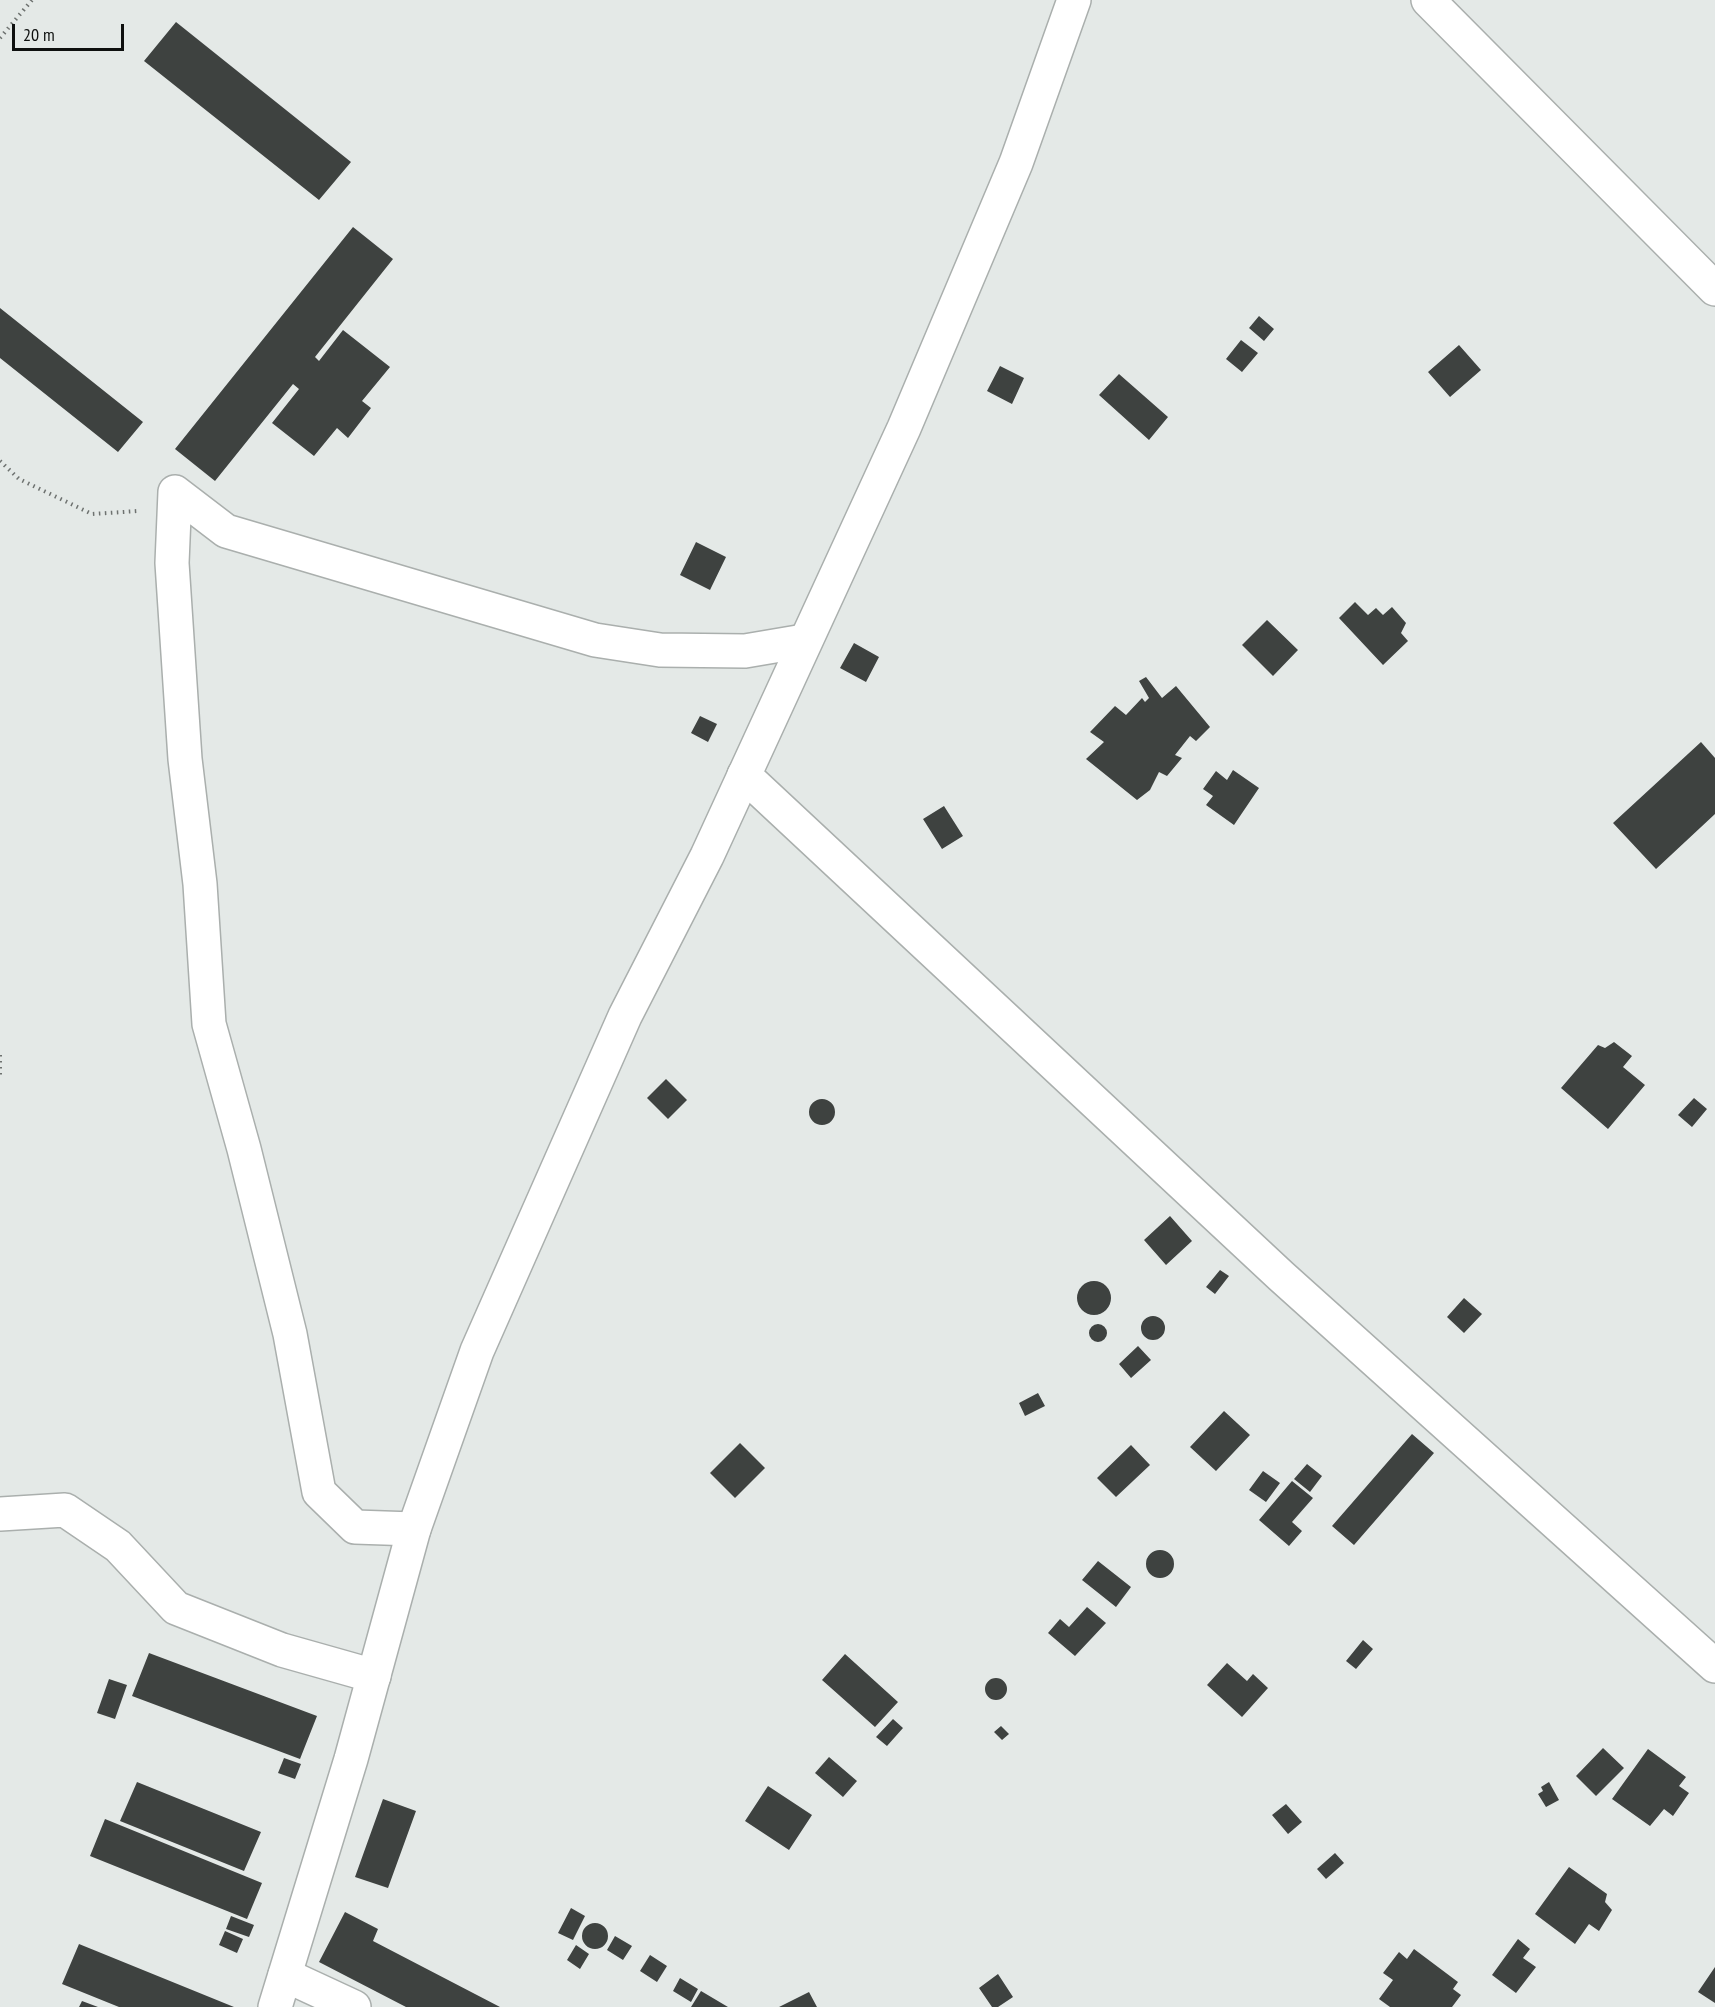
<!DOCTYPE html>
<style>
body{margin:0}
#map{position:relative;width:1715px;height:2007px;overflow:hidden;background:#e4e9e7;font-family:"PT Sans Narrow",sans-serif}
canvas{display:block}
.scale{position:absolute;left:12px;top:24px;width:112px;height:27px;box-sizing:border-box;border:3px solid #0e100f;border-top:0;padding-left:8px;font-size:18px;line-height:21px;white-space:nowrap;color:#0e100f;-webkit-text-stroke:4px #e4e9e7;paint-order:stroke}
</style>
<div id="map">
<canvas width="1715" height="2007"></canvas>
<div class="scale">20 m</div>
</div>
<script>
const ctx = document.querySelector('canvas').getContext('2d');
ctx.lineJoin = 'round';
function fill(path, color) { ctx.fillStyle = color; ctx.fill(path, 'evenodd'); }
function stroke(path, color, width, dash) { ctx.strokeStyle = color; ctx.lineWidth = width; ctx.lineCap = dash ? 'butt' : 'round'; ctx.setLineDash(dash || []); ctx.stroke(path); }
const building = new Path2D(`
 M176,22L351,162L319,200L144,61Z
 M353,227L393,259L315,357L319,361L343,330L390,367L362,401L371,408L348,438L337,428L314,456L272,423L299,389L293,384L215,481L175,449Z
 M0,308L143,422L118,452L0,358Z
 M1259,316L1274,329L1264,341L1249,328Z
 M1241,340L1258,353L1242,372L1226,359Z
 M1459,345L1481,370L1450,397L1428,372Z
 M1000,366L1024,378L1012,404L987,391Z
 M1119,374L1168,417L1149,440L1099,395Z
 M696,542L726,557L710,590L680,575Z
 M1355,602L1368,615L1376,608L1383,615L1392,607L1406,623L1401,633L1408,641L1383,665L1339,618Z
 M1267,620L1298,650L1273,676L1242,645Z
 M854,643L879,657L866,682L840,668Z
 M1146,677L1162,698L1176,686L1210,727L1196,741L1190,736L1175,755L1182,758L1167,776L1159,772L1150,790L1137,800L1086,759L1104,742L1090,732L1115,706L1126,715L1142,698L1145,702L1149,698L1139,681Z
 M700,716L717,724L708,742L691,733Z
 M1701,742L1715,758V814L1656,869L1613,823Z
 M1233,770L1259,788L1234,825L1206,805L1213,796L1203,789L1216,771L1227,780Z
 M944,806L963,836L942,849L923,819Z
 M1614,1042L1632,1056L1623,1067L1645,1085L1608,1129L1561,1088L1598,1045L1605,1048Z
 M666,1079L687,1100L668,1119L647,1098Z
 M1694,1098L1707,1109L1692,1127L1678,1115Z
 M809 1112a13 13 0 1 1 26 0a13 13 0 1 1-26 0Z
 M1170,1216L1192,1241L1166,1265L1144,1240Z
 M1220,1270L1229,1276L1215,1294L1206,1287Z
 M1077 1298a17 17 0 1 1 34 0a17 17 0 1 1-34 0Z
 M1464,1298L1482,1314L1464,1333L1447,1317Z
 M1141 1328a12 12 0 1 1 24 0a12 12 0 1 1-24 0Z
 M1089 1333a9 9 0 1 1 18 0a9 9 0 1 1-18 0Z
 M1138,1346L1151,1360L1131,1378L1119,1364Z
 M1038,1393L1045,1406L1025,1416L1019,1403Z
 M1224,1411L1250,1435L1216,1471L1190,1447Z
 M1412,1434L1434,1453L1354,1545L1332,1526Z
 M740,1443L765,1468L735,1498L710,1473Z
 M1131,1445L1150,1465L1116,1497L1097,1478Z
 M1307,1464L1322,1476L1310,1492L1294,1479Z
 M1263,1471L1280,1483L1266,1502L1249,1490Z
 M1292,1481L1313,1498L1292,1522L1302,1531L1289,1546L1259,1520Z
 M1146 1564a14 14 0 1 1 28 0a14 14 0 1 1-28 0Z
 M1098,1561L1131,1587L1116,1607L1082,1580Z
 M1087,1607L1106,1623L1075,1656L1048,1633L1060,1619L1069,1627Z
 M1363,1640L1373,1649L1356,1669L1346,1661Z
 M149,1653L317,1716L300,1759L132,1696Z
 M845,1654L898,1702L875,1727L822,1680Z
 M1227,1663L1247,1681L1253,1674L1268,1688L1242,1717L1207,1685Z
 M985 1689a11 11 0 1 1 22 0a11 11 0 1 1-22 0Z
 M109,1679L127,1685L115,1719L97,1713Z
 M893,1719L903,1728L887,1746L876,1737Z
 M1001,1726L1009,1734L1002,1740L994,1732Z
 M1603,1748L1624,1768L1596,1796L1576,1776Z
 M1648,1749L1686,1777L1679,1786L1689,1793L1673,1816L1664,1809L1650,1826L1612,1799Z
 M829,1757L857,1781L843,1797L815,1773Z
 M284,1758L301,1764L295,1779L278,1773Z
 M137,1782L261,1832L244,1871L120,1821Z
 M1549,1782L1559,1800L1546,1807L1538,1794L1543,1791L1541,1787Z
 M768,1786L812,1815L789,1850L745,1821Z
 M383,1799L416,1811L388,1888L355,1877Z
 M1286,1804L1302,1822L1288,1834L1272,1815Z
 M105,1819L262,1883L247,1919L90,1856Z
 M1335,1853L1344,1863L1326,1879L1317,1869Z
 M1569,1867L1607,1894L1605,1902L1612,1910L1599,1931L1589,1924L1575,1944L1535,1914Z
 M571,1908L585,1916L573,1940L558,1933Z
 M345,1912L378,1929L373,1941L500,2007H406L319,1962Z
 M231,1916L254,1925L249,1937L226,1929Z
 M582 1936a13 13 0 1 1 26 0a13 13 0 1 1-26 0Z
 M225,1931L243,1939L237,1953L219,1945Z
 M615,1936L632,1946L623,1960L607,1950Z
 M1518,1939L1530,1949L1523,1958L1536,1967L1516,1993L1492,1975Z
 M79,1944L234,2007H119L62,1984Z
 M576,1945L589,1954L580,1969L567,1960Z
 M1414,1949L1458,1982L1453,1989L1461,1995L1452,2007H1390L1379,1999L1393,1980L1383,1973L1399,1952L1407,1959Z
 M650,1955L667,1966L657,1982L640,1971Z
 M1715,1967V2003L1698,1992Z
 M998,1974L1013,1997L998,2007H992L979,1988Z
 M680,1978L698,1989L691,2002L673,1991Z
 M701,1991L728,2007H691Z
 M809,1992L817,2007H779Z
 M82,2001L98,2007H79Z`);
const path = new Path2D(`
 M0,38L32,0
 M0,461L19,479L92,514L138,511
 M0,1055V1079`);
const minor = new Path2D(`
 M1428,0L1715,289
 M175,492L172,563L185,759L200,884L209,1024L244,1149L290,1334L319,1492L355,1527L414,1529
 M175,492L226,531L595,640L660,650L745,651L804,641
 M744,775L1281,1276L1715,1666
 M0,1514L65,1510L118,1546L176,1608L282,1650L374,1676
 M285,1975L354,2007`);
const tertiary = new Path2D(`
 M275,2007L351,1759L414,1529L477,1351L625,1016L707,856L904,428L1016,163L1074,0`);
fill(building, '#3e4240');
stroke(minor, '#aaafad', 36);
stroke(tertiary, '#aaafad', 36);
stroke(path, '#6e7270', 4, [1.5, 4.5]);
stroke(minor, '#fff', 33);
stroke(tertiary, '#fff', 33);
</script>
